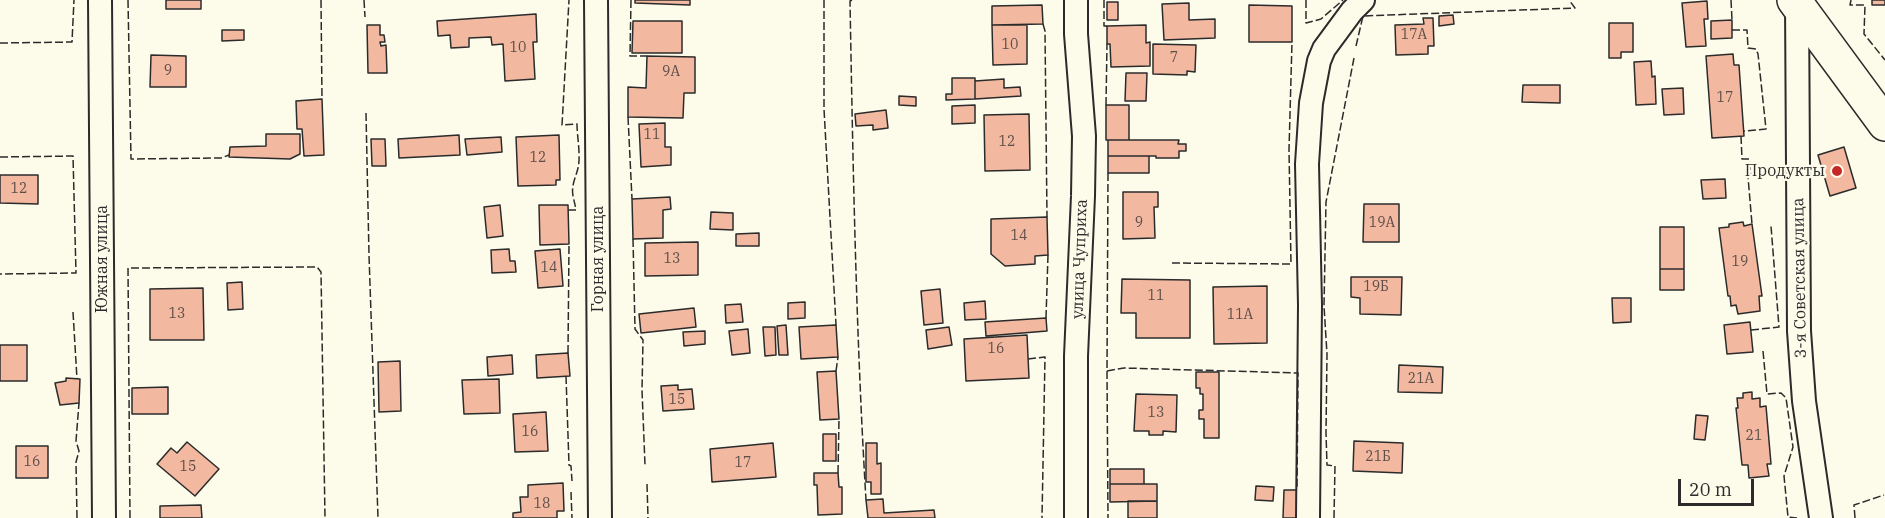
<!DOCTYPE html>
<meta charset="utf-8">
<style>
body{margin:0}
#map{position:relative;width:1885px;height:518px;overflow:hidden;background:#fdfbea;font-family:"IBM Plex Serif",serif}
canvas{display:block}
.scale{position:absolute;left:1678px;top:479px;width:76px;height:27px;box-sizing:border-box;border:3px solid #2b2b2b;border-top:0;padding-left:8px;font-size:18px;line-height:21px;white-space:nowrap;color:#2b2b2b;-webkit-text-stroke:4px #fdfbea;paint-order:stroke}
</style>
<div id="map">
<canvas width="1885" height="518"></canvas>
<div class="scale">20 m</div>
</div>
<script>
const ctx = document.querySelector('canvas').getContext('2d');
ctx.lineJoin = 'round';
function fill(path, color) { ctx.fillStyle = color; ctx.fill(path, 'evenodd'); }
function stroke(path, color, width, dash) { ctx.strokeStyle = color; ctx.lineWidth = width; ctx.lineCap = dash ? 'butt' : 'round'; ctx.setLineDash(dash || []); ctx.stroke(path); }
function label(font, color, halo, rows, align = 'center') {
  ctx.font = font + ' "IBM Plex Serif",serif'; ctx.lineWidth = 4.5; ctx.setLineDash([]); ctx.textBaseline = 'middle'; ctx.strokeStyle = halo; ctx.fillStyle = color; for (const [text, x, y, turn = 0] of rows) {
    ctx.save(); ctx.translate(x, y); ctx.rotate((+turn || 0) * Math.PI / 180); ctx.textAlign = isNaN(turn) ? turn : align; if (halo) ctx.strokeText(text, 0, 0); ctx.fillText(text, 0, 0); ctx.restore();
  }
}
const building = new Path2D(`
 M166,0H201V9H166Z
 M635,0H690V5L635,3Z
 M1872,0H1885V5H1872Z
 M1707,1L1708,19H1704L1706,46L1686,47L1682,3Z
 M1107,2H1118V20H1107Z
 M1189,3V20L1215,19V38L1164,40L1162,4Z
 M1042,5L1043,24L992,25V6Z
 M1249,5L1292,6V42H1249Z
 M536,14L537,42H533L535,79L505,81L503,44L492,45L491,37L469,38V47L451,48L450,35L438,36L437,21Z
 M1453,15L1454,24L1439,26V16Z
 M1423,18H1433L1434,46H1428V54L1396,55L1395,25L1424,24Z
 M1732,20V38L1711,39V21Z
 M633,21H682V53H632Z
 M1609,23H1633V52H1621V58H1609Z
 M367,25H380V35H384L385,42H380L381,46L386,45L387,73H368Z
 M992,25H1027V64L993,65Z
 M1146,25V43L1150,42V66L1111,67L1110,44H1107V26Z
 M222,30H244V40L222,41Z
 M1153,44L1196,45L1195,72L1187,71V75L1153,74Z
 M1733,54L1734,65H1739L1744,136L1712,138L1706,56Z
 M151,55L186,56V87H150Z
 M647,56L695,57V93H684L683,118L628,117V87L646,88Z
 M1651,61L1652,77L1655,76L1656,104L1636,105L1634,62Z
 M1126,73H1147L1146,101H1125Z
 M952,78H975V99L946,100V94H952Z
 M1004,79V88L1020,87L1021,96L975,99V81Z
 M1523,85H1560V103L1522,102Z
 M1683,88L1684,114L1664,115L1662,89Z
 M899,96L916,97V106L899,105Z
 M322,99L324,155L304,156L302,129H297L296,101Z
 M975,105V123L952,124V106Z
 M1106,105H1129V140H1106Z
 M886,110L888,128L873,130V125L856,126L855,114Z
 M1029,114L1030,170L985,171L984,115Z
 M665,123V147H671V165L641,167L639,124Z
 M266,134H300V154L290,159L229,157L230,147L266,146Z
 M459,135L460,155L399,158L398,139Z
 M559,135L560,180H556V185L518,186L516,137Z
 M501,137L502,152L467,155L465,139Z
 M371,139H385L386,166H372Z
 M1108,140H1179L1178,144H1186V151H1179V158H1156V156H1108Z
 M1844,147L1856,188L1830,196L1818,155Z
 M1108,156H1149V173H1108Z
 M0,175H38V204L0,203Z
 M1725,179L1726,198L1703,199L1701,180Z
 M1123,192H1158V207H1154L1155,238L1123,239Z
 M670,197L671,209L663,210V238L633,239L632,199Z
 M1364,204H1399V242H1363Z
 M500,205L503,236L487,238L484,207Z
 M539,205H568L569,244L540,245Z
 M711,212L733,213V230L710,229Z
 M1047,217L1048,255L1035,256V264L1005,266L991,254V219Z
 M1743,222L1744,226L1752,224L1762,296H1759L1760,311L1738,314L1736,305L1731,306L1730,296H1728L1719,228L1729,227V224Z
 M1660,227H1684V269H1660Z
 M759,233V246H736V234Z
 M698,242V275L645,276V243Z
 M509,249L510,261H515L516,272L492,273L491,250Z
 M560,249L563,286L538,288L535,251Z
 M1660,269H1684V290H1660Z
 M1351,277H1402L1401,315L1360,314V298L1351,297Z
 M1122,279L1190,280V338H1136V313H1121Z
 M242,282L243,309L228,310L227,283Z
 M1267,286V343L1214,344L1213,287Z
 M203,288L204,340H150V289Z
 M940,289L943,323L924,325L921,291Z
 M1612,298H1631V322L1613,323Z
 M985,301L986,319L965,320L964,303Z
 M805,302V318L788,319V303Z
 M741,304L743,322L726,323L725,305Z
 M694,308L696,327L641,333L639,314Z
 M1046,318L1047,331L986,336L985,322Z
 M1750,322L1753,352L1727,354L1724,325Z
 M786,325L788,355H779L777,326Z
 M836,325L838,357L801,359L799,327Z
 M763,327H775L776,355L765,356Z
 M949,327L952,345L928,349L926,330Z
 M748,329L750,353L732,355L729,331Z
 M705,331V344L684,346L683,332Z
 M1027,335L1029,378L966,381L964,339Z
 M0,345H27V381H0Z
 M568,353L570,376L537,378L536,355Z
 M512,355L513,374L488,376L487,357Z
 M400,361L401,411L379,412L378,362Z
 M1399,365L1443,367L1442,393L1398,392Z
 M836,371L839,419L820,420L817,372Z
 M1196,372H1219V438H1204V419H1199V410H1203V394H1200V388H1196Z
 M66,378L80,379L79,403L60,405L55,383L66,381Z
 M499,379L500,413L464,414L462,380Z
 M678,385V390L692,389L694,409L663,411L661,386Z
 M168,387V414H132V388Z
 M1752,392V399L1760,398V407L1766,406L1771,464H1767L1769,476L1749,478L1748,465H1742L1736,408H1738L1737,398H1743V393Z
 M1136,394L1177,395L1176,432L1163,431V435H1149V431H1134Z
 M546,412L548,451L515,452L513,414Z
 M1696,415L1708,416L1705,440L1694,439Z
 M823,434H836V461H823Z
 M1354,441L1403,443L1402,473L1353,471Z
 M187,442L219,469L195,496L157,464L171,448L177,453Z
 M773,443L776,477L712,482L710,449Z
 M866,443H877V464L881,463V494H871V482H866Z
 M16,446H48V478H16Z
 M1110,469H1144V484H1110Z
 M814,473H838L839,487H842V514L818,515L817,485H814Z
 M563,483L564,511H557V518H513V513L521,512L520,497H528V485Z
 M1110,484H1157V501L1110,502Z
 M1256,486L1274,487L1273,501L1255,500Z
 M1284,490H1299L1298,518H1283Z
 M883,499L884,513L934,510L935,518H868L866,500Z
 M1128,501H1157V518H1128Z
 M201,505L202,518H160V506Z`);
const street = new Path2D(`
 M100,0L104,518
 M596,0L600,518
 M1076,0V34L1084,136L1083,196L1076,356V518
 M1797,2L1799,331L1804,401L1821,518
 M1308,518L1310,305L1307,164L1311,103L1319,61L1324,49L1352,11L1363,0`);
const secondary = new Path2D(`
 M1794,0L1885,124`);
const fence = new Path2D(`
 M128,0L131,159L221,158L229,155
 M321,0L322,99
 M364,0L365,17
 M631,0L630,56H647
 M824,0V109L836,325
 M852,0L850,1C853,167 856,334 866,500
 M1104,0V26H1107
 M1306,0V23L1321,19L1343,0
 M1731,0L1732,20
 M1851,0L1850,5H1865L1864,34L1885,60
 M1043,24L1045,31L1047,217
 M1732,30H1747L1748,48L1756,49L1758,54L1766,129L1744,131
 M0,43L72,42L74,0
 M1356,46L1363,16L1575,8L1569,0
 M1106,105L1107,44
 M366,113L369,255L378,518
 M628,117L632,199
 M1741,136L1742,159H1749L1751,175L1748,177L1752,224
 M0,157L73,156L76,273L0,274
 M1108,173L1107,371L1108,518
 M568,210H576C575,204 574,201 573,196C571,185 576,177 578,168C581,155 577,137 577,124L562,125L569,0
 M633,239L635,329L643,340L642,390L645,465
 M1172,263L1291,264L1289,150L1292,42
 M73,312L77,379
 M1046,318L1048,255
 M1751,330L1779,327L1771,226
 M1763,351L1767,394L1781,393L1786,398L1793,447L1784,476L1788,517L1797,518
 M568,353L569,244
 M1028,359L1045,357L1042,518
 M836,371L838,357
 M1107,371L1124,368L1298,373L1297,490
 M566,376L569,465L571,466L572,481
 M838,473L839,419
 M647,484L648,518
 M571,492L572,518
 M77,518L76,462L79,451L76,441L79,403
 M130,518L128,268L317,267L321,272L325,518
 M1334,518L1335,466L1327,465L1326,433L1327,354L1324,306L1326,202L1354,58
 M1855,518L1854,505L1884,495`);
const markers = [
 [1837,171,6,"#c62828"]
];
const numberNames = [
 ["17А",1414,35],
 ["10",1010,45],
 ["10",518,48],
 ["7",1174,58],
 ["9",168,71],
 ["9А",671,72],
 ["17",1725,98],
 ["11",652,135],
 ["12",1007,142],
 ["12",538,158],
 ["12",19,189],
 ["9",1139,223],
 ["19А",1382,223],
 ["14",1019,236],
 ["13",672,259],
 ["19",1740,262],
 ["14",549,268],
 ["19Б",1376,287],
 ["11",1156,296],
 ["13",177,314],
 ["11А",1240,315],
 ["16",996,349],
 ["21А",1421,379],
 ["15",677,400],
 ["13",1156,413],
 ["16",530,432],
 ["21",1754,436],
 ["21Б",1378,457],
 ["16",32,462],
 ["17",743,463],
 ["15",188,467],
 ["18",542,504]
];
const poiNames = [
 ["Продукты",1825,171]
];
const streetNames = [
 ["Южная улица",102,259,-90],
 ["Горная улица",598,259,-90],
 ["улица Чуприха",1080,259,-88],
 ["3-я Советская улица",1800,278,-91]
];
fill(building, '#f2b8a0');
stroke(building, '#2b2b2b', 1.5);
stroke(street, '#2b2b2b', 26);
stroke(secondary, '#2b2b2b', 36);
stroke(street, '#fdfbea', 22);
stroke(secondary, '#fdfbea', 33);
stroke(fence, '#2b2b2b', 1.5, [8, 3]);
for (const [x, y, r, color] of markers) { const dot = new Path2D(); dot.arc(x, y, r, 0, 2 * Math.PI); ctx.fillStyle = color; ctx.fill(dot); stroke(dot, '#fdfbea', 2); }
label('14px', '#5d4e48', null, numberNames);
label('16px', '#2b2b2b', '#fdfbea', poiNames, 'right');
label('16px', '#2b2b2b', '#fdfbea', streetNames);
</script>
